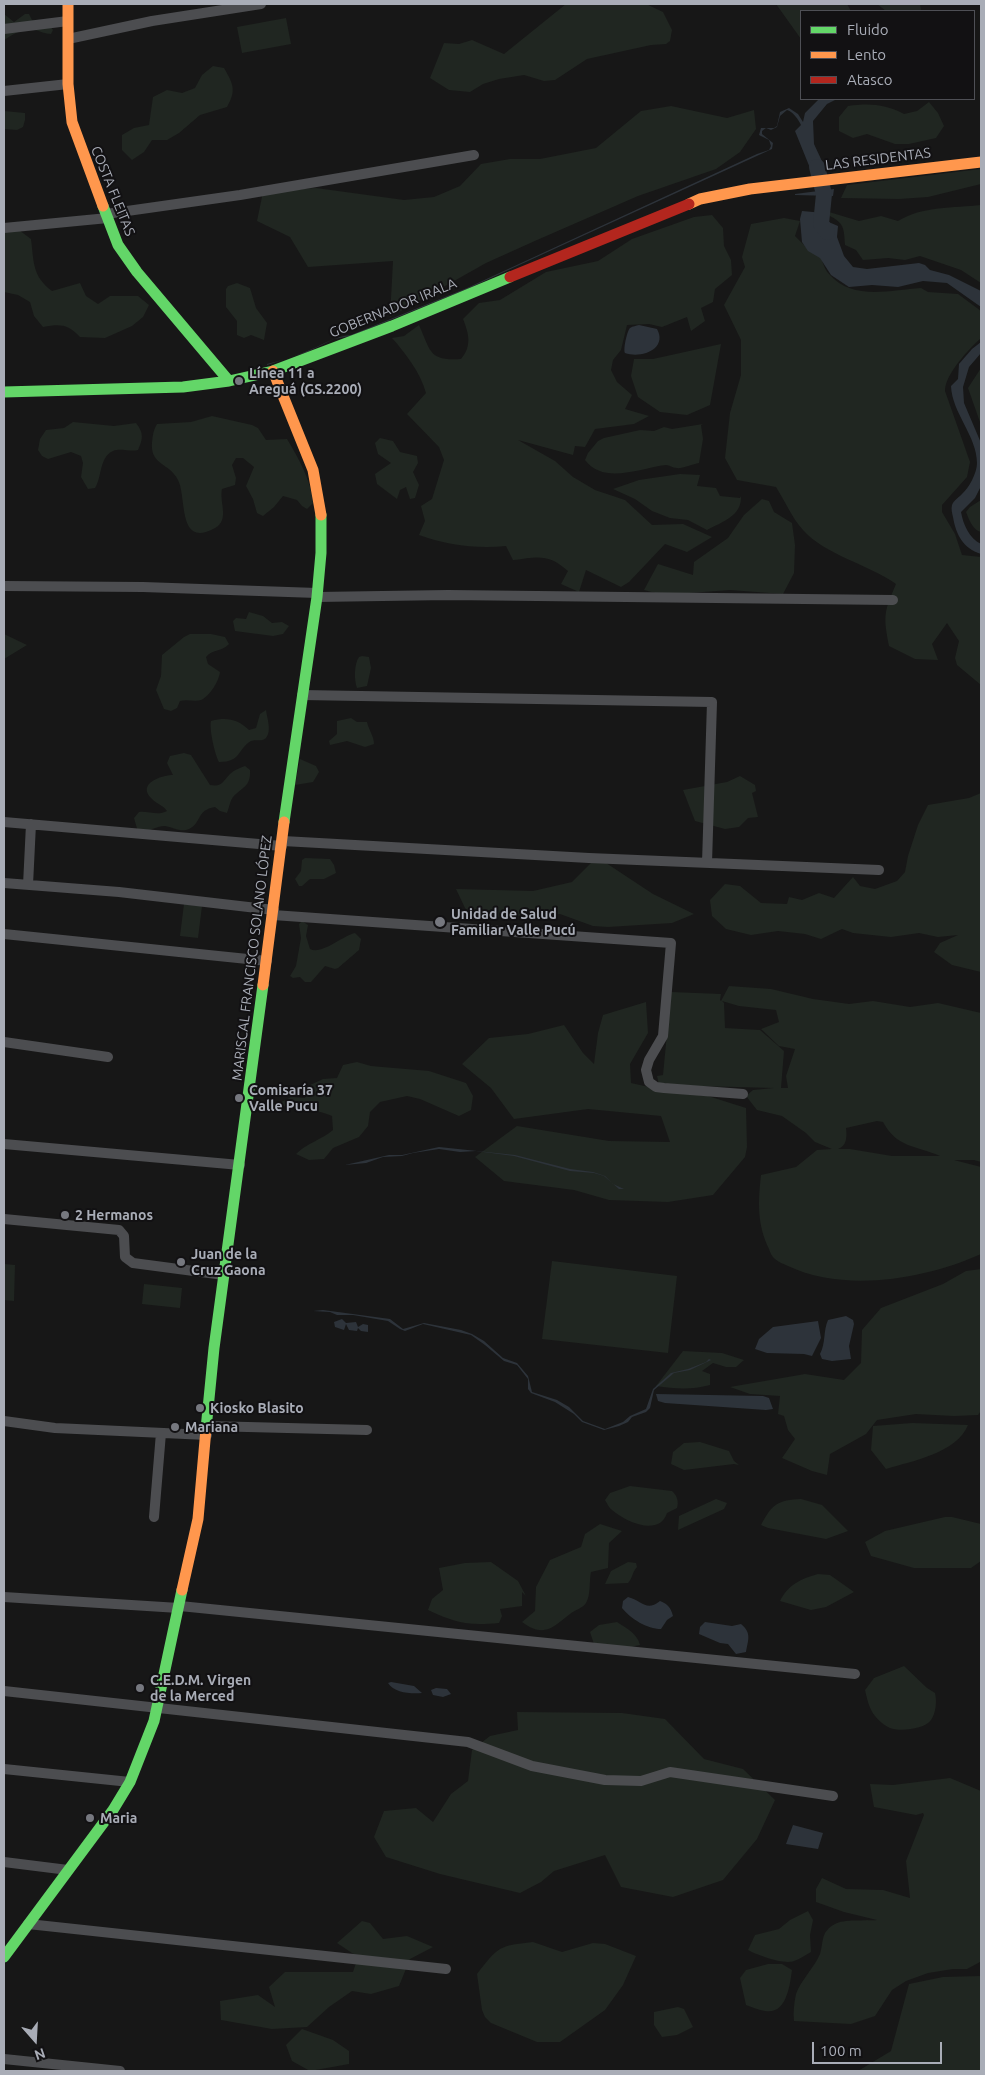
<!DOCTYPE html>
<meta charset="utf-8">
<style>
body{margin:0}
#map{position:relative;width:985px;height:2075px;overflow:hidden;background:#171717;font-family:Ubuntu,sans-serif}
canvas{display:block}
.frame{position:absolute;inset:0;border:5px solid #a9adb7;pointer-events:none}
.legend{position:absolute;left:800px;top:10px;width:175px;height:90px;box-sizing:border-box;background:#121113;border:1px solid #4e4f55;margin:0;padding:6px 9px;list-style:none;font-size:15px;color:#a9adb7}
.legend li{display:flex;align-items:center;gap:10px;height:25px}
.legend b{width:25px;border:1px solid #4e4f55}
.north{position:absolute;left:10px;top:2015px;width:50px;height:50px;-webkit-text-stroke:4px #121113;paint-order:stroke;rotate:161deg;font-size:14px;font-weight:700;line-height:20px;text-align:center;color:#a9adb7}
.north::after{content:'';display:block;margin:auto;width:18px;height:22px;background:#a9adb7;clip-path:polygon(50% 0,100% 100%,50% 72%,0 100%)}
.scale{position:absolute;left:812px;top:2042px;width:130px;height:22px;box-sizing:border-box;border:2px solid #a9adb7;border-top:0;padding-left:6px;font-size:15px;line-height:18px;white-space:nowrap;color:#a9adb7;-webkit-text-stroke:4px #121113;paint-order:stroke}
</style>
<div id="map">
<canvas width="985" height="2075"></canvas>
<div class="frame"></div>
<ul class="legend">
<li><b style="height:6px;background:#63d668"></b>Fluido</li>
<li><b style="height:6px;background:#ff974d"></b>Lento</li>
<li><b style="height:6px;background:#b3261e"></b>Atasco</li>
</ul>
<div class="north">N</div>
<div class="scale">100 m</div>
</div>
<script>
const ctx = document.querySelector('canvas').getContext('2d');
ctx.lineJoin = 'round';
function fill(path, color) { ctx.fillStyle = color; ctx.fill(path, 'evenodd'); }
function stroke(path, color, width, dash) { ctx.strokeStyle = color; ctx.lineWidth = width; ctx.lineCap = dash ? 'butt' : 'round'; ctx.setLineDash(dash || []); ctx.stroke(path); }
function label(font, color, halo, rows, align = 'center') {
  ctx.font = font + ' Ubuntu,sans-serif'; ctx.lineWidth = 4; ctx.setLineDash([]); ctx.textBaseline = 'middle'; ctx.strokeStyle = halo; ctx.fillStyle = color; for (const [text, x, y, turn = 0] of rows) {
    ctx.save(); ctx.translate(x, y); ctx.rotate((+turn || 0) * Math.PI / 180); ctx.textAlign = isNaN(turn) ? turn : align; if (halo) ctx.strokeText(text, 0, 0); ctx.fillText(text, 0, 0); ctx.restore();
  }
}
const green = new Path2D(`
 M566,4H646L663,12L672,30L670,41L666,44L651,45L587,59L555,80L544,81L524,75L499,79L483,84L470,92L449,90L430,78L444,43L459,44L472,40L504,54Z
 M776,4H847L851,11H801V39Z
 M877,4H920L921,11H886Z
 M4,14L14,22L25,14H29L32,20C40,20 49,23 53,30L51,34C45,34 40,31 35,30C21,28 15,34 4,40Z
 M286,18L291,44L242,53L237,27Z
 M213,66L224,68C234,85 236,91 227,107L200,115L179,133L167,140H152L144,152L132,160L122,150V135L134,128L149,125L153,97L167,90L182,93L195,88L202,75Z
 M929,102L938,113L944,126L936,138L909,144H895L867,134L853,138L839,131V117L848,106C869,103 885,104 904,114L917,111Z
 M671,106L727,118L754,110L756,129L740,152L716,169L638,196L537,240L486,263L390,317L393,261L308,267L290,237L257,221L263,192L316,188L404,200L434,197L460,186L481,164L510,159H540L596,148L641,111Z
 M4,111L25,113V120L23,127L17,130L4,129Z
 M981,169V184L928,197L899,199L841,198L847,185Z
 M981,205V283L961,270L920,256L905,260L888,258L863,260L856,250L845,245C844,227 844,223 828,215L829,212L859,221L881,216L898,221C922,206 954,208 981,205Z
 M712,215L723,228L724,246L731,260L732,275L715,289L713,302L701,308L705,321L691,331L687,317L662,327L649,324L627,325L621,350L613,360L611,370L617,382L632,395L625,409L649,416L634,424L595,429L585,447L575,446L573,455L518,440L555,461L573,477L595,490L625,500L652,525L683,524L712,537L687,552L665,544L629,582L621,587L586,570L579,592L561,584L568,571C548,553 538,557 513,560L506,546C476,549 447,545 419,535L425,521L421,506L432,499L444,460L439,447L407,414L426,393C420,372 406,354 392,338L404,336L419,325C431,352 429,361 461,359C472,346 469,334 463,319L479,303L500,300L546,272L598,261L632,239L694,217Z
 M784,218L800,221L795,236L809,250L819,253C822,259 824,269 829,274C852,301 890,290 921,288L928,292L958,294L981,311V338C969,349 945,374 945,391L970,462L967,477L942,505V512L955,534L962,555L981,557V685L957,665L955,658L959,641L947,623L932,644L938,660L915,659L889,646C883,615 884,612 896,584C868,564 825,555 803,530C792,518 785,501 776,487L737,480L725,458L730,413L741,375V340L724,305L745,267L742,257L751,224Z
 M4,230H19L31,239C34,262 32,276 52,291L80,283L86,296L98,304L110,296H138L149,305L143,317L132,326L105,338L80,337C67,324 61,324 43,327L34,316L30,302L18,295L4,292Z
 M237,283L250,288L256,308L267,323L264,340L251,335L244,338L237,335V321L226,307V289L228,286Z
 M721,344L710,405L687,415L660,412L638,397L631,376L634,359H653Z
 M981,368V425L968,388Z
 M212,416L252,425L258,428L266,440L287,439C299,459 311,480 313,503L307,509L302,506L297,500L283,496L274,507L263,516L257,513L253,499L246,486L254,467L243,458H236L232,465L236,478L235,485L222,489C219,502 230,520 215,528C177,549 187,497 178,480C169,462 150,466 152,442C153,435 153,431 157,424L191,422Z
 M73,422L114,426L136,423C144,433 143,439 138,450C131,452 120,448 113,451C99,457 102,478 95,488L88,489L81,477L83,463L81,456L71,452L48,459L42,456L38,450L40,439L46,430L64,428Z
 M703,424L701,425L703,439L699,463C693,464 681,469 677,468C672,468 670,465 666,465C640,468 604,485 585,460L588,453L598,441L604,438L640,430L654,431L664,427L672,429Z
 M380,438L393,441L400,452L417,456L418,463L413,472L419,485L415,498L410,499L406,487L400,490L397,499L377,484L375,474L391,463L378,454L375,443Z
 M680,474L700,475L697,486L716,488L720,496L740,498L741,496C742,516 722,522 707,530L688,520L670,518L652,511L635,499L613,489L639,480Z
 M762,499L769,501L774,512L792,523L795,545L794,573L783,594L730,590L663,595L644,590L658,564L693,575L694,562L728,538L744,515Z
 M981,500V532C973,530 969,520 966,512L970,507Z
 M249,612L263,616L272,623L282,622L289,626L283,634L273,636L235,631L233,621L236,618L246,619Z
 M4,634L27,645L4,659Z
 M190,634H211L225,637L229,644C222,652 212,649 206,657L208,664L220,672C219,681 210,696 201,700C195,702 187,699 180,701L177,708L171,711L164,709L156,690L161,676L162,655L184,637Z
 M362,656L369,657L371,668L367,686L357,688C354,680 354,664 359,657Z
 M266,710C267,718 272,731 266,738C262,742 255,739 251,741C237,749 242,762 219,762C215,755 209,729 211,721C227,717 237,719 249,730L256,728L260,714Z
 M351,718L357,722H367C369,731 374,736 374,744L365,747L347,741L330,745L329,741L337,734V721Z
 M184,753L191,755L210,785C223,787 222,782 230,774C234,770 240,768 245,766L250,770C251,787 242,787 233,797C230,801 229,808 227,813L220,811L215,807C196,810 202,823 189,829C181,833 173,827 165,826C155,826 148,833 138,832L134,818L139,812C149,811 158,816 167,811C163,805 157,804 152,799C136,784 161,775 173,775L167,763L170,756Z
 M300,759L316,766L319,772L313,782L295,785Z
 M740,776L755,785L756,791L752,793L758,817L748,818L739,827L725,829L695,821L683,790L727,782Z
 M981,793V972L952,965L934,952L940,943L958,935L938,937L919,933L891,937L853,933L842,929L821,939L805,934L778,931L751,935L726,929L712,916L710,900L725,884L740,886L761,903L787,904L789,897L802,900L819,893L834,898L853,877L860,886L875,889L897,881L905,872L908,856L918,825L928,805L969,798Z
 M597,857L653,894L694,914L672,923L608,927L593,926L560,914L474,918L465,908L456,889L533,891L572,882Z
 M305,858L330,859L334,865L336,873L324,879H310L302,886H299L295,879L301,871L302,860Z
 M184,904L202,906L198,938L180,936Z
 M302,921L308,925L306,936L310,949C322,955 342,936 355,933L361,939L359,950L338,968L335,969L325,966L311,982H305L300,977L293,978L290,976L296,966L301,938L299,924Z
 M729,986L771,989L813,999L849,1004L873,1001L910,1007L938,1003L981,1013V1162L974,1160H954L981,1167V1254C926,1279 845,1293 788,1266C784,1264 778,1262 775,1259C772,1257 770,1252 769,1249C757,1224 758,1202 761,1175L796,1167L817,1150L832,1149L815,1142L806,1133L782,1116L757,1110L746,1096L753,1090L774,1088L659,1085L657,1076L663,1075L671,992L721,994L720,1000L721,1001ZM722,1001L739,1006L776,1010L779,1022L761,1029L779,1046L795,1049L786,1076L788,1088H781L784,1051L760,1030L725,1028L724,1003ZM877,1121L883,1122C897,1148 915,1145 940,1156H892L850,1149H838C847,1146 847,1136 846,1128Z
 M646,1002L648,1033L630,1064L631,1083L671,1092L708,1096L746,1108L747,1147L745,1157L713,1195L668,1202L609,1200L574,1190L504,1181L475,1157L517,1126L609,1141L670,1142L661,1116L588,1109L514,1119L491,1088L462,1064L489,1038L528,1034L564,1025L583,1053L594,1064L598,1033L603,1015Z
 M357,1062L371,1066L429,1071L466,1083L473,1096L471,1110L459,1116L420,1099L407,1096L380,1102L370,1112L368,1126L359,1137L333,1148L324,1159L309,1160L296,1154C307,1143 321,1140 333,1130L332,1116C312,1107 299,1113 278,1104L291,1097L305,1098L310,1085L323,1079L337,1078L343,1065Z
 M552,1261L677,1276L668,1353L542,1339Z
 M4,1264L15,1265L14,1301L4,1300Z
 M981,1269V1411L978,1415L954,1416L916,1414L877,1420L866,1434L830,1454L827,1475L812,1471L782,1458L795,1439L788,1430L784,1416L778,1414L780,1396L750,1394L730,1387L805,1374L844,1380L861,1363L862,1330L881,1308L943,1284L966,1271Z
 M144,1284L182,1288L180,1308L142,1304Z
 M683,1351L722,1353L744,1360L736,1367H726L713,1363L702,1371L710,1374V1385C692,1390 675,1389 656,1386Z
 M912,1423L968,1425C957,1453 912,1461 886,1469L871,1450L873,1426Z
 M700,1442L729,1451L734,1461L739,1465L734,1464L684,1470L671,1464L673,1452L684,1443Z
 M630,1486L672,1491C677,1495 679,1502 677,1508L667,1513C659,1537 626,1522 612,1510C609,1508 607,1503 605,1500L610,1493Z
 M716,1499L727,1503L724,1509L678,1530L679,1516Z
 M801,1499L822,1505L848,1531L826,1539L768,1528L761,1525C772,1504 778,1500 801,1499Z
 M945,1517H952L981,1524V1561L971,1568H914L871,1556L865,1542L885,1531Z
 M600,1524L622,1531L609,1543L608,1568L591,1572C589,1581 591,1595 586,1603C583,1608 575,1610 570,1614C552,1628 544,1638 522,1622L535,1611L536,1587L550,1560L581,1547L585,1534Z
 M491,1562L518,1581L526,1596L522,1592V1606L500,1609L502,1616L499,1623C468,1626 456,1623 428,1610L432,1599L443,1590L439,1568L465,1563Z
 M628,1562L636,1563L637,1567C632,1572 633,1578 628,1583L605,1584L611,1571Z
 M818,1574L830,1575L854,1592L826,1607L811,1610L780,1601C788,1585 800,1579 818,1574Z
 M617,1622C626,1628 637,1633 640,1645L630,1647L594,1644L590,1632L599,1625Z
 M904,1666L927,1688L935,1693C937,1701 936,1713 931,1720C925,1729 900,1732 890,1728C885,1726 878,1720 875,1716C869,1709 867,1698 865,1690L874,1678Z
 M517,1712L622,1713L665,1719L704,1759L743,1769L775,1800L757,1839L723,1880L673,1897L621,1887L605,1855L554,1871L541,1882L520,1893L440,1874L386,1857L374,1837L384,1811L416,1808L433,1822L451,1794L468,1781L472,1750L490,1736L518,1730Z
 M950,1778L981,1791L980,1962L967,1969H953L928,1973L906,1981L892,1990L875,2016L851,2024L794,2021C793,2013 794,2003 796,1994C801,1980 814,1968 820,1954C824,1942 820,1932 835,1924C843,1919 866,1921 877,1920L844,1912L816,1902V1889L822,1878L846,1889L883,1890L910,1898L906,1861L924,1815L923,1813L916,1815L874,1807L870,1784L893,1785Z
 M808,1911L813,1920L810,1935L811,1952C805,1955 800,1959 794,1961C784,1965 757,1955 748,1950L755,1935L779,1929L790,1920Z
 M362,1921L370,1923L383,1939L407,1936L433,1947L410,1959L399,1986L371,1994L352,1991L329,2007L307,2027L272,2029L221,2020L220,2001L258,1995L275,2007L269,1987L285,1972H353L358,1957L337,1943Z
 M533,1942L562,1952L593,1943L605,1944L636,1956L623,1985L605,2010L560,2042H537L491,2023L485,2017L482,2010L477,1974C499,1946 498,1946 533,1942Z
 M768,1964H782L792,1970C790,1984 787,2015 765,2011C759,2010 752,2007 746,2005L740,1978L746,1970Z
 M981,1976V2071H858L891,2051L909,1984L943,1977Z
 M678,2007L684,2009L693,2027L677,2035L662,2037L654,2025V2012Z
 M302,2029L333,2040L349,2051V2064L310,2071L292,2061L286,2045Z`);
const water = new Path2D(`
 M819,99H837L827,104L813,121L814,144L827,172L812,173L795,131L801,125C799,120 792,111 787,110L780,116L777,127L771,130L766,128L762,131V134L773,143L772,149L467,289L351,336L334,339L307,352L267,365V364C280,361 293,357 305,352C321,346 334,336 351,335L467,288L757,154L769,150L771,146L769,140L759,135L761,128H774L777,126L780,112L789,108L798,114L803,122L805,113Z
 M834,189L833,196L795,195V194Z
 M802,211L824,213V220L838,226L837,237L844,256L853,267L867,269L919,263L925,265L930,270L949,275L981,291V307L947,283L923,281L898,287L872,285L849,287L831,275L820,258L808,251L802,242L800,219Z
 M639,325L657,329C668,349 641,359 625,353C623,350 627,331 630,328C633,326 636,326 639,325Z
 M981,342V353L969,367L963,387L964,403L981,443V486L975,498L961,512C963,524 969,538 981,544V554C963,548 956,535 953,517C952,513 951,509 952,505C954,500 958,498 962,494C969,488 977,473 977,463C977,436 952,413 951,386L958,379L959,364L972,349Z
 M439,1147L515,1155L570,1169L593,1172L605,1176L613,1184L624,1189H619L604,1176L594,1173L570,1171L514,1156L476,1151L460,1152L439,1149L413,1153L402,1156L383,1157L366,1163L345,1165L389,1155H402Z
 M323,1310L390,1319L403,1329L424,1323L461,1330L472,1334L484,1341L503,1358L517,1363L528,1376L532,1392L557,1400L569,1407L583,1421L605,1429L623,1422L630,1416L646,1409L653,1389L671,1373L688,1369L706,1362L709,1359L711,1360L690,1370L674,1373L654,1390L650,1408L646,1412L632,1417L628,1422L619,1426L604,1430L582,1422L574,1414L555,1402L531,1393L528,1389V1379L517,1365L504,1361L485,1345L471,1335L423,1324L405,1331L400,1329L388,1321L353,1315H337L330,1312L313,1311Z
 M846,1316L853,1320L854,1324L849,1346L851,1359L832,1361L822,1359L820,1354C826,1343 823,1331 828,1320Z
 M342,1319L346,1323L356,1322L358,1327L363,1324L368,1325V1332L361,1331L358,1328L357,1331L349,1330L346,1324L344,1330L335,1327L334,1322Z
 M818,1321L821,1338L812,1356L804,1354L767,1353L755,1349L759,1339L773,1327Z
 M656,1394L763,1396L769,1398L773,1409L766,1410L665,1403L658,1401Z
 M628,1597C643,1601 646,1612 660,1601C668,1604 671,1608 673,1616L667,1620L661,1629C647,1629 631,1619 622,1608L623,1601Z
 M705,1622L732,1626L741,1624C752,1633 748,1640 746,1652L736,1654L728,1644L720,1643L699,1634L700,1627Z
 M391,1682L414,1686L422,1693C411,1694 394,1693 388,1683Z
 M436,1688L447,1689L451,1694L443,1697L433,1695L431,1690Z
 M793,1825L823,1833L818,1849L786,1844Z`);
const river = new Path2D(`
 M817,167L824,194L821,224L827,232`);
const street = new Path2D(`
 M4,29L68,21
 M68,39L152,21L261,4
 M4,91L68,84
 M106,214L240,195L474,155
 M4,228L108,218
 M4,586L143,587L317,593
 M317,597L448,595L893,600
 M302,695L712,702L707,863
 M4,822L282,846
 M283,841L589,858L879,870
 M4,883L119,892L274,910
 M28,885L31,824
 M273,915L671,943L663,1036L649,1060L646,1070L649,1082L656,1087L664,1088L743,1094
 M4,934L267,961
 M4,1042L108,1057
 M4,1144L240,1165
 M4,1219L119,1230L124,1236L125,1257L133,1263L224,1275
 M4,1421L55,1428L207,1435
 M208,1426L367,1430
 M154,1517L161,1433
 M4,1597L179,1608
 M180,1606L855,1674
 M4,1691L468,1742L532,1766L605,1780L641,1781L670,1772L833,1796
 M4,1769L130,1782
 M4,1862L68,1870
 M28,1924L446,1969
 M4,2059L120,2071`);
const fast = new Path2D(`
 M103,206L118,245L137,272L229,381
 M4,392L183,387L229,381L273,371L392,326L510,277
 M284,822L317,597L321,553V515
 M206,1429L214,1348L263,985
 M4,1957L113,1810L130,1782L154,1721L182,1590`);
const slow = new Path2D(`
 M68,4V84L72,122L103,206
 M689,204L700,199L750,189L981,162
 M273,371L313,470L321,515
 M263,985L284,822
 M182,1590L198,1519L206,1429`);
const jam = new Path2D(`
 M510,277L689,204`);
const markers = [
 [239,381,5,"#76787f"],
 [440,922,6,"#76787f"],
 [239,1098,5,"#76787f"],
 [65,1215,5,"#76787f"],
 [181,1262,5,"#76787f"],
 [200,1408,5,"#76787f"],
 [175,1427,5,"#76787f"],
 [140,1688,5,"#76787f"],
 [90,1818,5,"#76787f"]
];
const streetNames = [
 ["LAS RESIDENTAS",878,159,-7],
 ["COSTA FLEITAS",113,191,68],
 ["GOBERNADOR IRALA",393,308,-22],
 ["MARISCAL FRANCISCO SOLANO LÓPEZ",252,958,-83]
];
const poiNames = [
 ["Línea 11 a",249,373],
 ["Areguá (GS.2200)",249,389],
 ["Unidad de Salud",451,914],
 ["Familiar Valle Pucú",451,930],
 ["Comisaría 37",249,1090],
 ["Valle Pucu",249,1106],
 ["2 Hermanos",75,1215],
 ["Juan de la",191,1254],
 ["Cruz Gaona",191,1270],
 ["Kiosko Blasito",210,1408],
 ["Mariana",185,1427],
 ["C.E.D.M. Virgen",150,1680],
 ["de la Merced",150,1696],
 ["Maria",100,1818]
];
fill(green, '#202621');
fill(water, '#2d333a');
stroke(river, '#2d333a', 16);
stroke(street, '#4c4d50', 10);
stroke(fast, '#63d668', 11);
stroke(slow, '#ff974d', 11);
stroke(jam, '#b3261e', 11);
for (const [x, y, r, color] of markers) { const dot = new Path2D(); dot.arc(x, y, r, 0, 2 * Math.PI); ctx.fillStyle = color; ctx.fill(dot); stroke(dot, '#121113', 2); }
label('14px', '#a9adb7', '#121113', streetNames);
label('bold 14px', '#a9adb7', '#121113', poiNames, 'left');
</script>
